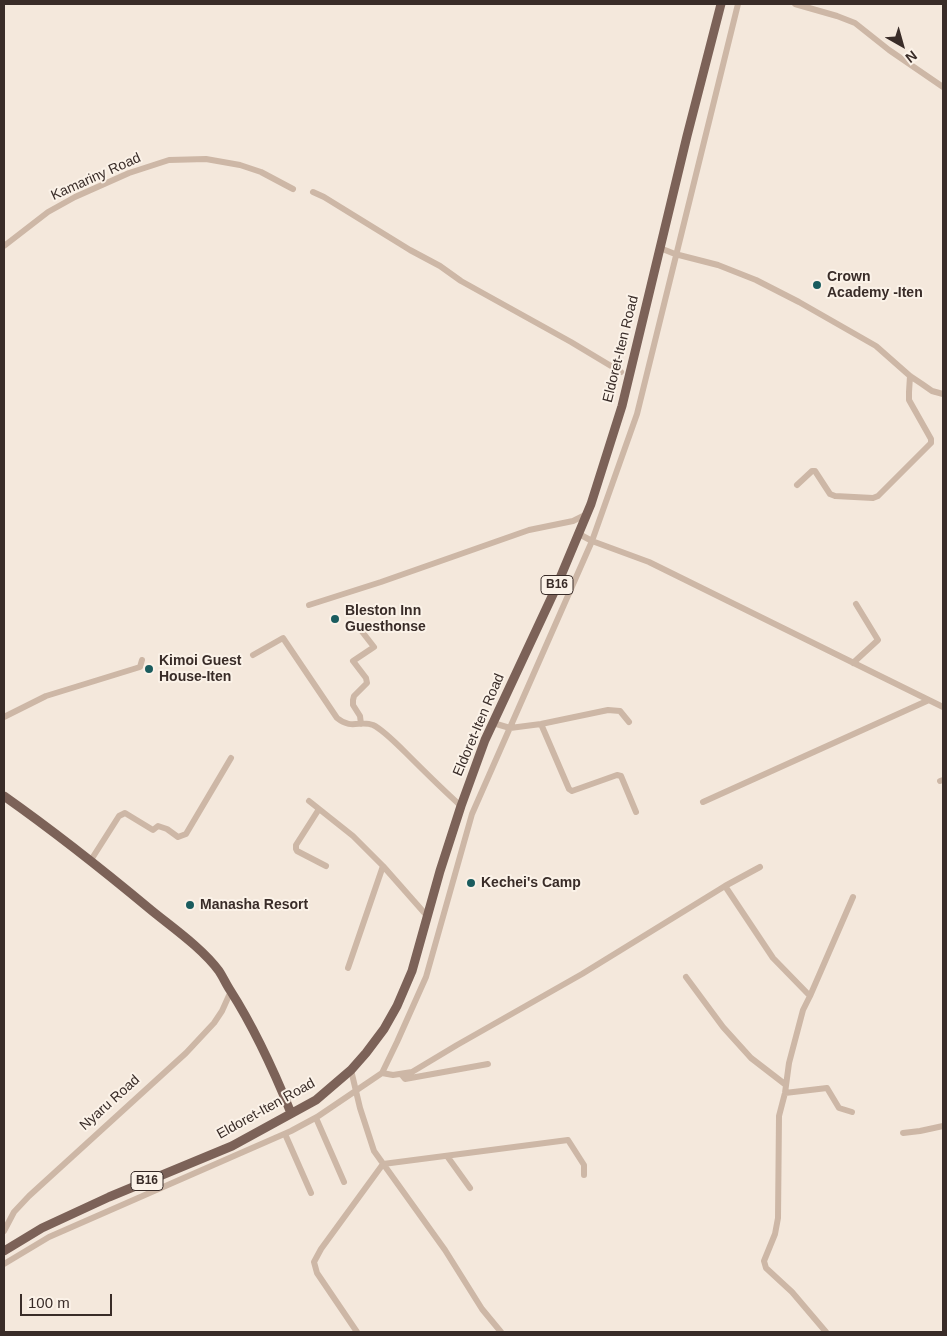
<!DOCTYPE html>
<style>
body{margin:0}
#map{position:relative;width:947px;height:1336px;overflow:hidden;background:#f4e8dc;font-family:Arial,sans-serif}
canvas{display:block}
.frame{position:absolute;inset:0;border:5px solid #392c28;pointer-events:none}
.north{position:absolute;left:877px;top:20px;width:50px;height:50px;-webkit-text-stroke:4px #fbf2e8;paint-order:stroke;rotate:142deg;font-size:14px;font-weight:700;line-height:20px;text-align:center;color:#392c28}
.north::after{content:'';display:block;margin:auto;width:18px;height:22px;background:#392c28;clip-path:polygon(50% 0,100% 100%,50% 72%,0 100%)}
.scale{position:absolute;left:20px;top:1294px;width:92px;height:22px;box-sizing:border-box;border:2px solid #392c28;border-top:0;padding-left:6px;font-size:15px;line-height:18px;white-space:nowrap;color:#392c28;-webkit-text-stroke:4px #fbf2e8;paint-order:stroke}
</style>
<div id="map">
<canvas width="947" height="1336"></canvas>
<div class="frame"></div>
<div class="north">N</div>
<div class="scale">100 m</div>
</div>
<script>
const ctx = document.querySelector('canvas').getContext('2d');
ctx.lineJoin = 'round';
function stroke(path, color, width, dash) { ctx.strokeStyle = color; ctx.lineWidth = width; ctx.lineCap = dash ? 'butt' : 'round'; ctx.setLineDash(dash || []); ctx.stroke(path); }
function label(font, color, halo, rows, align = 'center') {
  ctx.font = font + ' Arial,sans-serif'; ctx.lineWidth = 4; ctx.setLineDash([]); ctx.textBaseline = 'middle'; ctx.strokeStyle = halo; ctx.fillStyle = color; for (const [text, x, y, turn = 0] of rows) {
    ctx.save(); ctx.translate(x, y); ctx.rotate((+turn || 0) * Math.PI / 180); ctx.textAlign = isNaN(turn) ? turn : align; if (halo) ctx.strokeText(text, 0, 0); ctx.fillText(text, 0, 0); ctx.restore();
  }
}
const minor = new Path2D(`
 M795,4L837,16L855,23L889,50L943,87
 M313,192L324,197L410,250L440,266L461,281L571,342L621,372
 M4,246L48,212L75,197L129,173L169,160L206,159L240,165L261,172L293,189
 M660,248L675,254L718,265L756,280L799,302L876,346L910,376L922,384L932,391L943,394
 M797,485L812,471H815L830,494L835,496L873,498L878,496L931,443V439L909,400V392L910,376
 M579,534L592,541L649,562L943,707
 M309,605L381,582L529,530L573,521L587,514
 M360,629L374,647L353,661L366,678L367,683L354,696L353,700V705L360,716L361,724
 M253,655L283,638L337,718C352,730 359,720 373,725C382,729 398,745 406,753C424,771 442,789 461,806
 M853,663L878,640L856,604
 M4,717L46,696L140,667L142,660
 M493,723L510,728L541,724L608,710L620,711L629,722
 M541,724L569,789L572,791L617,775L621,776L636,812
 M940,781L943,780
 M309,801L353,836L383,866L428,917
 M703,802L929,700
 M319,809L296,845V849L297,851L326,866
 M91,860L119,816L125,813L153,830L158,826L167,829L178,837L186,834L231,758
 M725,886L773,958L810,996L803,1010L789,1063L785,1093L779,1116L778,1218L775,1234L764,1261L766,1268L792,1292L826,1332
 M348,968L383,866
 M686,977L723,1027L751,1058L786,1085
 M810,996L853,897
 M351,1070L360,1108L374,1151L445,1250L482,1309L501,1332
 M382,1073L397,1042L426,977L472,814L592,541L637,414L738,4
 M401,1074L405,1079L488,1064
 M785,1093L827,1088L839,1108L852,1112
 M316,1118L344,1182
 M903,1133L920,1131L943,1126
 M285,1134L311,1193
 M447,1156L470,1188
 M4,1231L14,1212L29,1196L186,1053L214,1023L222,1011L231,991
 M4,1264L49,1237L291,1131L317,1117L382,1073L393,1075L412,1072L457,1045L582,974L725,886L760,867
 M357,1332L317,1273L314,1262L321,1249L383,1164L568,1140L584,1165V1175`);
const major = new Path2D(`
 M4,796C55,832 103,870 151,910C173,928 202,948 219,971C223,977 226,984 230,990C255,1029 274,1071 291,1113
 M4,1251L42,1228L109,1197L232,1146L316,1100L351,1070L366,1053L384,1029L397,1006L412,971L440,871L461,806L485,740L555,590L591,504L622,406L687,136L721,4`);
const markers = [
 [817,285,5,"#1a5c5e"],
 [335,619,5,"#1a5c5e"],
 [149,669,5,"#1a5c5e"],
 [471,883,5,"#1a5c5e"],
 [190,905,5,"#1a5c5e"]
];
const shields = [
 [557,585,32],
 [147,1181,32]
];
const shieldNames = [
 ["B16",557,585],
 ["B16",147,1181]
];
const streetNames = [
 ["Kamariny Road",96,177,-24],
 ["Eldoret-Iten Road",621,349,-76],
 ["Eldoret-Iten Road",479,725,-67],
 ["Nyaru Road",110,1103,-42],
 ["Eldoret-Iten Road",266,1109,-29]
];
const poiNames = [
 ["Crown",827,277],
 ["Academy -Iten",827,293],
 ["Bleston Inn",345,611],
 ["Guesthonse",345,627],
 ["Kimoi Guest",159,661],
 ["House-Iten",159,677],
 ["Kechei's Camp",481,883],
 ["Manasha Resort",200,905]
];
stroke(minor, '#cdb7a6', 6);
stroke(major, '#7c6258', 9);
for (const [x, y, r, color] of markers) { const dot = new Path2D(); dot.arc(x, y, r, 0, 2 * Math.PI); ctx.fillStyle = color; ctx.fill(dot); stroke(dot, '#fbf2e8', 2); }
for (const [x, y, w] of shields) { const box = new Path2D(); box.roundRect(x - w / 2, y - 9.5, w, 19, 4); ctx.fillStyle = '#fbf2e8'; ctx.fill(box); stroke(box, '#392c28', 1); }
label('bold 12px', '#392c28', null, shieldNames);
label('14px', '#392c28', '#fbf2e8', streetNames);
label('bold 14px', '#392c28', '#fbf2e8', poiNames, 'left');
</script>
